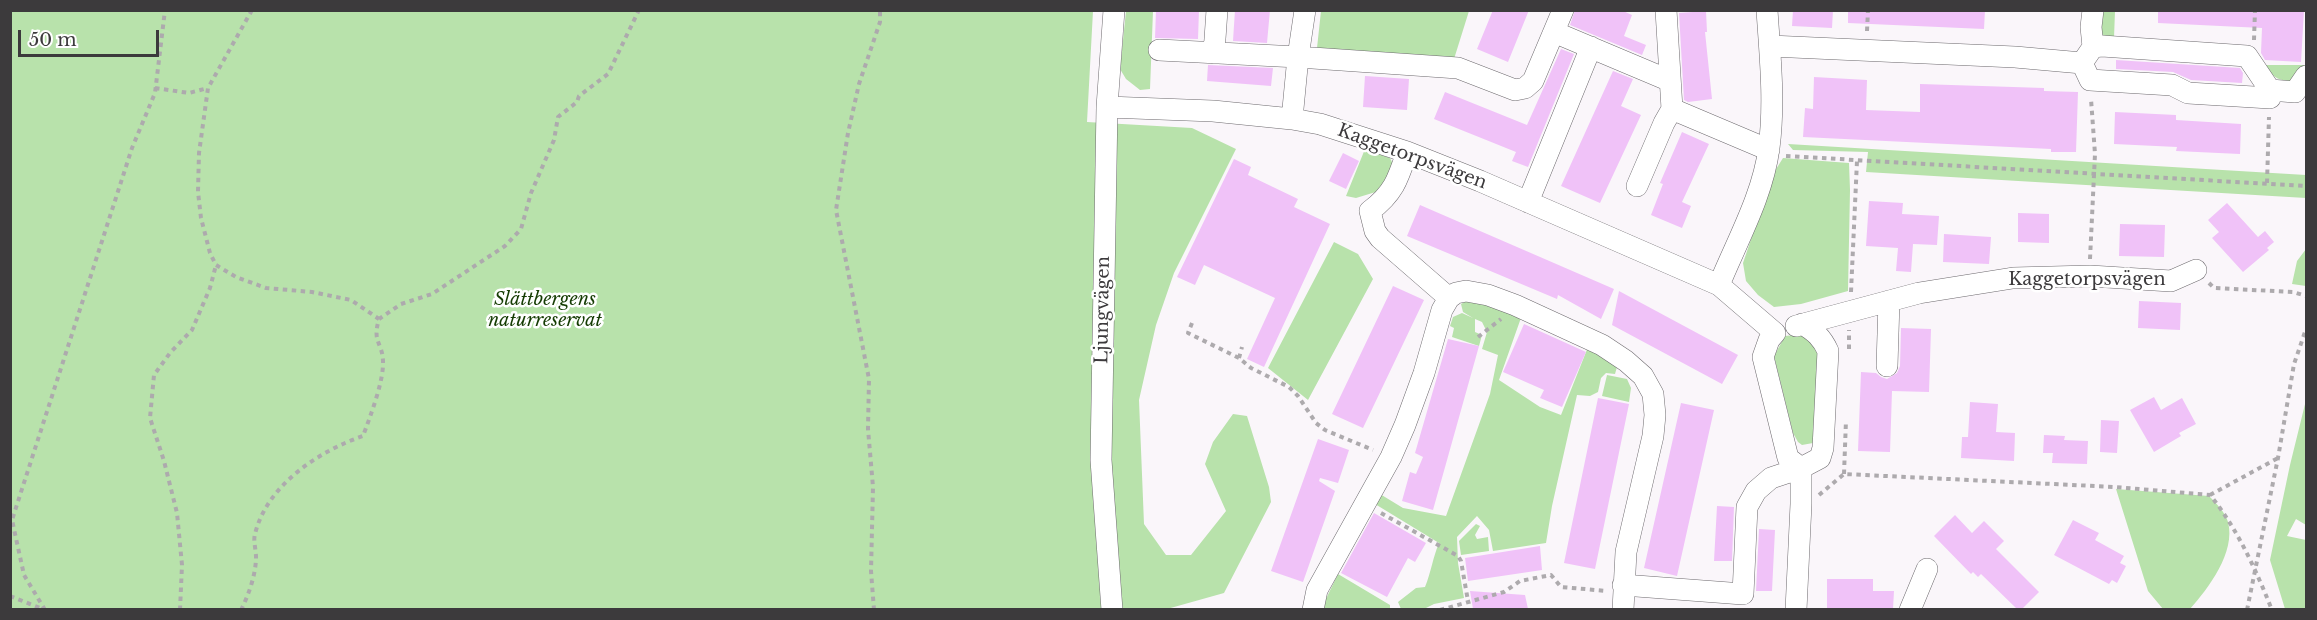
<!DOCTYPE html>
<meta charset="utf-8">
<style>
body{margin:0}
#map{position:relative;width:2317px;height:620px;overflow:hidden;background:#faf6fa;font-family:"Libre Baskerville",serif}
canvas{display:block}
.frame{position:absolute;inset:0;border:12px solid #3c3a3c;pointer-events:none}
.scale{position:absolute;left:18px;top:30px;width:141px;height:27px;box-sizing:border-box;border:3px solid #3c3a3c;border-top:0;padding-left:8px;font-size:18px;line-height:21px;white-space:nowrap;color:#3c3a3c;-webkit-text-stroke:4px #fff;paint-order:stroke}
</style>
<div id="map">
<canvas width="2317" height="620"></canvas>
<div class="frame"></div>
<div class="scale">50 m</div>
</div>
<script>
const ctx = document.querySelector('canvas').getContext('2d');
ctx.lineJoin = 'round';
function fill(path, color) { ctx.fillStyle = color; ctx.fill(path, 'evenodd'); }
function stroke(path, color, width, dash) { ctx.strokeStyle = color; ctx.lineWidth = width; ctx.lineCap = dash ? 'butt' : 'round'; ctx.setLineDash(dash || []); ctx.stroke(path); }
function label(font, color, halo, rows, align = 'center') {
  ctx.font = font + ' "Libre Baskerville",serif'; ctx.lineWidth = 5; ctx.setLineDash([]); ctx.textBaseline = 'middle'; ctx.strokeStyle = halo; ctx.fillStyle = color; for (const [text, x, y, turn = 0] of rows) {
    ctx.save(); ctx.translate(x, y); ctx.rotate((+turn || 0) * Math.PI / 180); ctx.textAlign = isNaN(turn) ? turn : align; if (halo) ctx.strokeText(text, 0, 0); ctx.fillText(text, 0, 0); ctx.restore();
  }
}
const green = new Path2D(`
 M10,11H1093L1087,122L1192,128L1236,149L1174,273L1156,325L1139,400L1144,524L1166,555H1191L1226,511L1205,464L1213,442L1233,414L1247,416L1269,487L1271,502L1224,593L1167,609H11Z
 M1126,11H1153L1150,89L1140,90L1126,79L1120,69Z
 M1321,11H1469L1454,59L1317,48Z
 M2099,11H2115L2114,38L2104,39L2098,33Z
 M2264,65H2306V71L2297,82C2280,81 2274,79 2264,65Z
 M1788,144L2306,175V198L1866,172L1868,152L1793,150Z
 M1365,149L1390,158L1394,166L1379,191L1356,198L1346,196Z
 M1783,158L1849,163L1850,190L1848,291L1801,304L1774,307L1758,295L1746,281L1743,263L1773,174Z
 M1334,242L1358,254L1373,279L1308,400L1268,368Z
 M2306,249V286L2292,284L2297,261Z
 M1472,298L1522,315L1499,380L1540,407L1561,415L1588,347L1617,367L1615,374L1606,373L1601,378L1598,392L1590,396L1577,395L1552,506L1546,543L1493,551L1489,530L1477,516L1457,537L1458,563L1464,598L1434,604L1424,609H1401L1398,602L1416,588L1425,587C1431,572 1433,557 1439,543L1375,504L1380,494L1403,508L1446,516L1490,394L1498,355L1482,349L1487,332L1482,322L1475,319V332L1482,335L1479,346L1452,337L1454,328L1450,326L1453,317L1462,313L1473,318L1463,312L1461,304Z
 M1803,334L1818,348L1813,443L1802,445L1798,442L1793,433L1774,356L1785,336Z
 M1607,375L1627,379L1631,388L1629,402L1602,396Z
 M2306,400V525L2296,519L2287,536L2306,540V609H2285L2270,560L2290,465Z
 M2116,489L2209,496C2216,503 2225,512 2228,522C2236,552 2208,589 2190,609H2163L2148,591Z
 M1476,524L1480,526L1475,535L1477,539L1488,537L1489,551L1461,555L1459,541Z
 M1338,574L1390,605V609H1324L1323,605Z`);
const building = new Path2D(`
 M1156,10H1199L1198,39L1155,38Z
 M1235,10H1270L1267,43L1233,41Z
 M1493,10H1529L1508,62L1477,49Z
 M1575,10H1621L1632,15L1624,36L1646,45L1642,55L1570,25Z
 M1793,10H1833L1832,28L1792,26Z
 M1848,10H1985L1984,29L1848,23Z
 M2158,10H2304L2301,62L2265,60L2261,53L2262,28L2158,23Z
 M1706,11L1707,32H1705L1712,99L1688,102L1684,100L1679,13Z
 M1561,49L1574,54L1528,167L1512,161L1516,152L1434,119L1445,92L1527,125Z
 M2116,60L2240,68L2243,73L2242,83L2191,80L2173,72L2116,69Z
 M1208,65L1273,68L1271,86L1207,81Z
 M1613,71L1633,79L1621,106L1641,115L1600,203L1561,186Z
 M1365,76L1409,79L1407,110L1363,107Z
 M1814,77L1867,80L1866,110L1920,112V84L2044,88V91L2078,92L2076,152H2051V149L1803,137L1805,108L1813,109Z
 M2115,112L2176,115V120L2241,124L2240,154L2176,151L2177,147L2114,144Z
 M1682,132L1709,144L1682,202L1691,206L1682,228L1651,215L1663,184L1660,183Z
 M1343,153L1359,161L1346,189L1329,181Z
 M1234,159L1251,167L1248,175L1298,199L1294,207L1330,224L1264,367L1247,359L1275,298L1204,265L1195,285L1177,277Z
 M1869,201L1903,203L1902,214L1939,216L1937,245L1913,244L1911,272L1896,271L1898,248L1866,246Z
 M2227,203L2258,237L2265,231L2274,242L2267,248L2269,250L2243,272L2212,238L2219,232L2208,220Z
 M1420,205L1614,289L1601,319L1558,295L1557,299L1407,236Z
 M2018,213L2049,214V243L2018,242Z
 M2120,224L2165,225L2164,257L2119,256Z
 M1944,234L1991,237L1989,264L1943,262Z
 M1393,286L1424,300L1363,428L1332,414Z
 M1619,291L1738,355L1722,384L1612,325Z
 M2139,301L2181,303L2180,330L2138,328Z
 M1524,324L1586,352L1562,407L1540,398L1544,390L1503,372Z
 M1901,328L1931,329L1929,392L1892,391L1890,452L1858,451L1861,372L1876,373L1881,377L1887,379L1897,373L1900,366Z
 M1448,339L1479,346L1433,510L1402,501L1410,472L1416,474L1423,457L1415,453Z
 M2154,397L2161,410L2182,398L2196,424L2179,433L2181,436L2154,452L2130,410Z
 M1598,398L1629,404L1595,569L1564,563Z
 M1970,402L1998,404L1996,432L2015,433L2014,461L1961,458L1962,437H1968Z
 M1681,403L1714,410L1677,576L1644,568Z
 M2101,420L2119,421L2117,453L2100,452Z
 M2044,435L2065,436L2064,440L2088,441L2087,464L2052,463L2053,453H2043Z
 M1318,439L1349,450L1338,483L1320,478L1319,481L1335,491L1303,582L1271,571Z
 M1717,506L1734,507L1732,561H1714Z
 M1374,513L1426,543L1415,562L1408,558L1387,597L1341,573Z
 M1955,515L1972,533L1984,521L2004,541L1996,549L2039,592L2022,609H2017L1981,574L1978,577L1973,572L1971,574L1934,536Z
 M2073,520L2099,533L2095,540L2124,556L2120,563L2126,566L2117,583L2112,580L2109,584L2054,555Z
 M1759,529L1775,530L1772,591H1756Z
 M1540,546L1542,570L1468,581L1465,558Z
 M1827,579H1873V591H1894L1893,609H1827Z
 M1470,591L1525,595L1528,609H1473Z`);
const path = new Path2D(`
 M252,10L208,88L199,153L198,192L201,218L210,253L216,265L236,277L266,288L312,292L351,300L379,319
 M1867,31L1868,10
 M2254,40L2255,10
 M155,88L189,93L208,88
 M1786,156L2306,186
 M2267,183L2269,117
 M2090,259L2095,154L2091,99
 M2209,283L2214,288L2293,292L2306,296
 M1851,292L1857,161
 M1192,323L1188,333L1239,358L1251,368L1289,387L1298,396L1316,423L1325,430L1373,450
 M1478,337L1501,319
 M1849,349V330
 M1239,358L1242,347
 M1844,474L1846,420
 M1819,495L1844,474L2115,487L2210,495C2237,528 2256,570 2272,610
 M2210,495L2278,458
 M1381,513L1458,556L1461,561L1468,601
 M10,596L45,610
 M45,610L24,575L12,520L132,148L155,93L165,10
 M180,610L182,565L177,513L164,461L150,418L154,375L170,353L192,330L210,288L216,265
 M241,610C249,594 256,574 256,557C256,549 253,541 255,534C267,485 319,451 363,436C370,417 384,381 383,361C382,341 372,343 379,319L401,304L432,294L505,246L521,229L531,193L554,140L558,117L577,102L579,96L608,74L639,10
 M874,610L871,571L873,487L868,429L869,379L836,210L848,133L859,84L880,22V10
 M1440,610L1504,592L1520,581L1551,575L1561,587L1607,591
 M2247,610L2278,458L2294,364L2306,329`);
const minor = new Path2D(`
 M1666,10L1672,109L1769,150
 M1554,32L1668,80
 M1770,46L2015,57L2082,63
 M2093,47L2091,27L2093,10
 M1159,50L1298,57L1458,68L1515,90L1525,88L1533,81L1563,10
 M1214,53L1217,10
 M2082,63L2093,47L2102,46L2247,56L2270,90L2295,92L2306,76
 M2082,63L2090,80L2172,85L2188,93L2270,98V90
 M1107,107L1213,111L1292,119L1320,124L1407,152L1480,181L1719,285L1775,333L1769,340L1763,357L1788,458L1801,468
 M1292,119L1298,57L1305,10
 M1407,152C1398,179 1394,193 1370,211L1375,231L1380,238L1449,298
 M1637,186L1664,123L1672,109
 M1528,202L1591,47
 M1719,285C1737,241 1763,195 1769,148C1775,102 1770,56 1767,10
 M1796,326L1919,293L2013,278L2090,276L2171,281L2196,270
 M1887,366L1889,301
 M1623,585L1743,594L1747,507L1756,491L1771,478L1801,468L1820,458L1823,448L1828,351C1822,338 1815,331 1802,324
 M1112,610L1101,460L1107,107L1114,10
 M1313,610L1317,590L1391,457L1405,425L1424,373L1442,310L1449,298L1456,293L1466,291L1488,295L1515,305L1602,345L1626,361L1643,376L1653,394L1655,415L1653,436L1626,552L1623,610
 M1796,610L1801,504V468
 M1910,610L1927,569`);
const streetNames = [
 ["Kaggetorpsvägen",1412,157,20],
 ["Kaggetorpsvägen",2087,280],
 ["Ljungvägen",1103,310,-89]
];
const parkNames = [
 ["Slättbergens",545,300],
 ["naturreservat",545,321]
];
fill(green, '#b8e2ab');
fill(building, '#f0c2f8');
stroke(minor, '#6d6a6e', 22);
stroke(path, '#adaaad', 4, [4.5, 4.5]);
stroke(minor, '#fff', 21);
label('18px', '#3c3a3c', '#fff', streetNames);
label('italic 18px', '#153c03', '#fff', parkNames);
</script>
